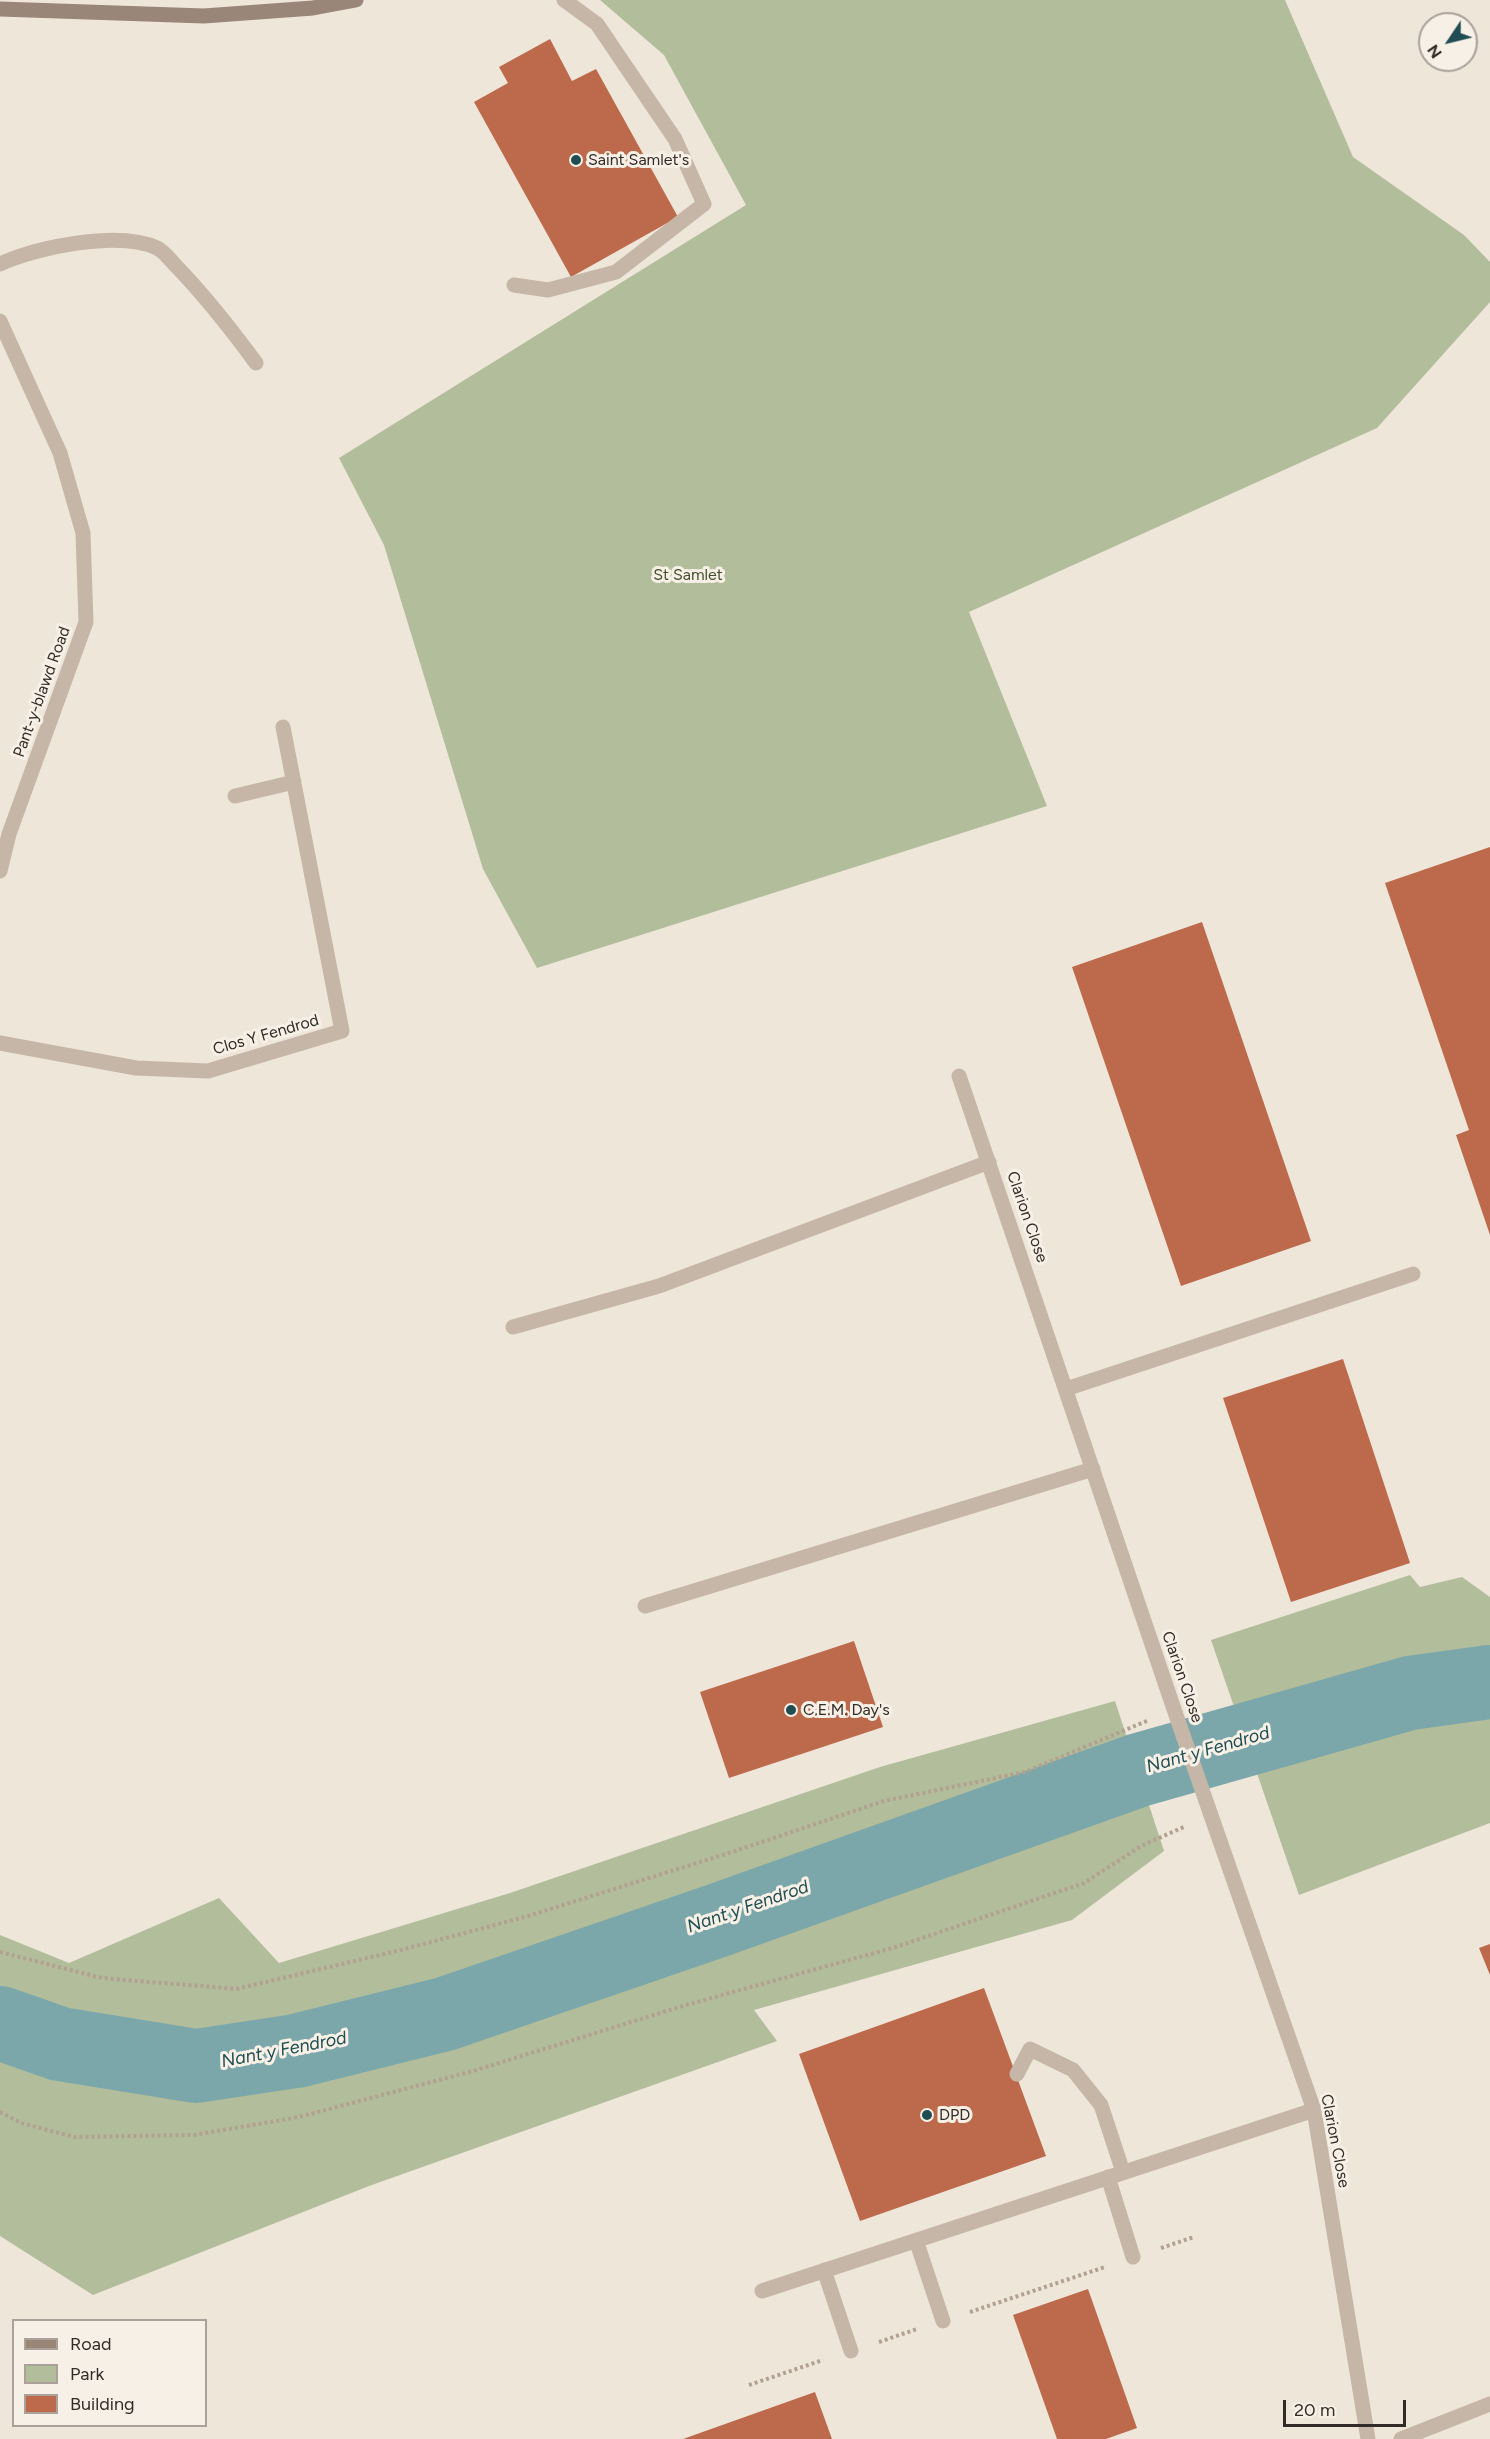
<!DOCTYPE html>
<style>
body{margin:0}
#map{position:relative;width:1490px;height:2439px;overflow:hidden;background:#efe6da;font-family:Figtree,sans-serif}
canvas{display:block}
.legend{position:absolute;left:12px;top:2319px;width:195px;height:108px;box-sizing:border-box;background:#f7f0e6;border:2px solid #a9a19a;margin:0;padding:8px 10px;list-style:none;font-size:18px;color:#332b27}
.legend li{display:flex;align-items:center;gap:12px;height:30px}
.legend b{width:30px;border:2px solid #a9a19a}
.north{position:absolute;left:1418px;top:12px;width:60px;height:60px;box-sizing:border-box;background:#f7f0e6;border:2px solid #a9a19a;border-radius:50%;rotate:235deg;font-size:16px;font-weight:700;line-height:24px;text-align:center;color:#332b27}
.north::after{content:'';display:block;margin:auto;width:21px;height:27px;background:#204d52;clip-path:polygon(50% 0,100% 100%,50% 72%,0 100%)}
.scale{position:absolute;left:1283px;top:2400px;width:123px;height:27px;box-sizing:border-box;border:3px solid #332b27;border-top:0;padding-left:8px;font-size:18px;line-height:21px;white-space:nowrap;color:#332b27;-webkit-text-stroke:4px #f7f0e6;paint-order:stroke}
</style>
<div id="map">
<canvas width="1490" height="2439"></canvas>
<ul class="legend">
<li><b style="height:8px;background:#9a8579"></b>Road</li>
<li><b style="height:16px;background:#b1bd9b"></b>Park</li>
<li><b style="height:16px;background:#bd694b"></b>Building</li>
</ul>
<div class="north">N</div>
<div class="scale">20 m</div>
</div>
<script>
const ctx = document.querySelector('canvas').getContext('2d');
ctx.lineJoin = 'round';
function fill(path, color) { ctx.fillStyle = color; ctx.fill(path, 'evenodd'); }
function stroke(path, color, width, dash) { ctx.strokeStyle = color; ctx.lineWidth = width; ctx.lineCap = dash ? 'butt' : 'round'; ctx.setLineDash(dash || []); ctx.stroke(path); }
function label(font, color, halo, rows, align = 'center') {
  ctx.font = font + ' Figtree,sans-serif'; ctx.lineWidth = 6; ctx.setLineDash([]); ctx.textBaseline = 'middle'; ctx.strokeStyle = halo; ctx.fillStyle = color; for (const [text, x, y, turn = 0] of rows) {
    ctx.save(); ctx.translate(x, y); ctx.rotate((+turn || 0) * Math.PI / 180); ctx.textAlign = isNaN(turn) ? turn : align; if (halo) ctx.strokeText(text, 0, 0); ctx.fillText(text, 0, 0); ctx.restore();
  }
}
const green = new Path2D(`
 M600,0H1285L1353,157L1464,235L1490,262V302L1377,428L969,612L1047,806L537,968L483,869L384,545L339,458L746,205L664,55Z
 M1410,1575L1420,1587L1462,1577L1490,1597V1823L1299,1895L1211,1640Z
 M1115,1701L1164,1851L1072,1920L754,2010L777,2041L369,2186L93,2295L0,2236V1935L69,1963L219,1898L279,1963L510,1893L880,1767Z`);
const river = new Path2D(`
 M0,2023L60,2044L196,2066L296,2051L445,2014L716,1921L1139,1770L1410,1693L1490,1682`);
const building = new Path2D(`
 M550,39L572,81L596,69L678,217L571,277L474,102L508,83L499,67Z
 M1490,847V1235L1456,1135L1469,1130L1385,883Z
 M1202,922L1311,1241L1181,1286L1072,967Z
 M1343,1359L1410,1563L1291,1602L1223,1398Z
 M854,1641L883,1727L729,1778L700,1692Z
 M1490,1944V1975L1479,1948Z
 M984,1988L1046,2156L860,2221L799,2054Z
 M1088,2289L1137,2428L1106,2439H1057L1013,2315Z
 M815,2392L832,2439H683Z`);
const path = new Path2D(`
 M0,1952L102,1978L236,1989L401,1950L528,1916L732,1852L884,1801L1025,1772L1149,1720
 M0,2112L21,2123L74,2137L194,2135L299,2117L473,2071L686,2005L896,1947L1084,1883L1141,1846L1186,1826
 M1161,2248L1194,2237
 M970,2312L1105,2267
 M879,2342L917,2329
 M749,2385L823,2360`);
const lane = new Path2D(`
 M514,285L548,290L616,272L704,204L675,139L597,24L564,0
 M513,1327L659,1286L989,1162
 M1066,1389L1413,1274
 M645,1606L1093,1469
 M1017,2074L1030,2049L1073,2070L1101,2105L1123,2172
 M1108,2177L1133,2257
 M916,2240L943,2321
 M824,2270L851,2351
 M762,2291L1314,2110
 M1401,2439L1490,2404`);
const street = new Path2D(`
 M0,264C37,247 120,230 157,248C164,251 171,261 177,267C206,297 231,329 256,363
 M0,321L60,453L83,533L86,622L9,834L0,871
 M235,796L294,782
 M0,1043L136,1068L208,1071L342,1031L283,727
 M959,1076L1177,1718L1314,2110L1368,2439`);
const secondary = new Path2D(`
 M0,9L204,16L313,8L356,0`);
const markers = [
 [576,160,6,"#204d52"],
 [791,1710,6,"#204d52"],
 [927,2115,6,"#204d52"]
];
const poiNames = [
 ["Saint Samlet's",588,160],
 ["C.E.M. Day's",803,1710],
 ["DPD",939,2115]
];
const parkNames = [
 ["St Samlet",688,575]
];
const streetNames = [
 ["Pant-y-blawd Road",42,692,-70],
 ["Clos Y Fendrod",266,1035,-16],
 ["Clarion Close",1027,1217,71],
 ["Clarion Close",1182,1677,71],
 ["Clarion Close",1335,2141,79]
];
const waterNames = [
 ["Nant y Fendrod",1208,1750,-16],
 ["Nant y Fendrod",748,1907,-19],
 ["Nant y Fendrod",284,2050,-11]
];
fill(green, '#b1bd9b');
stroke(river, '#7ba7aa', 74);
fill(building, '#bd694b');
stroke(path, '#b2a091', 4, [3, 3]);
stroke(lane, '#c6b6a7', 15);
stroke(street, '#c6b6a7', 15);
stroke(secondary, '#9a8579', 15);
for (const [x, y, r, color] of markers) { const dot = new Path2D(); dot.arc(x, y, r, 0, 2 * Math.PI); ctx.fillStyle = color; ctx.fill(dot); stroke(dot, '#f7f0e6', 2); }
label('16px', '#332b27', '#f7f0e6', poiNames, 'left');
label('16px', '#42502d', '#f7f0e6', parkNames);
label('16px', '#332b27', '#f7f0e6', streetNames);
label('italic 18px', '#204d52', '#f7f0e6', waterNames);
</script>
